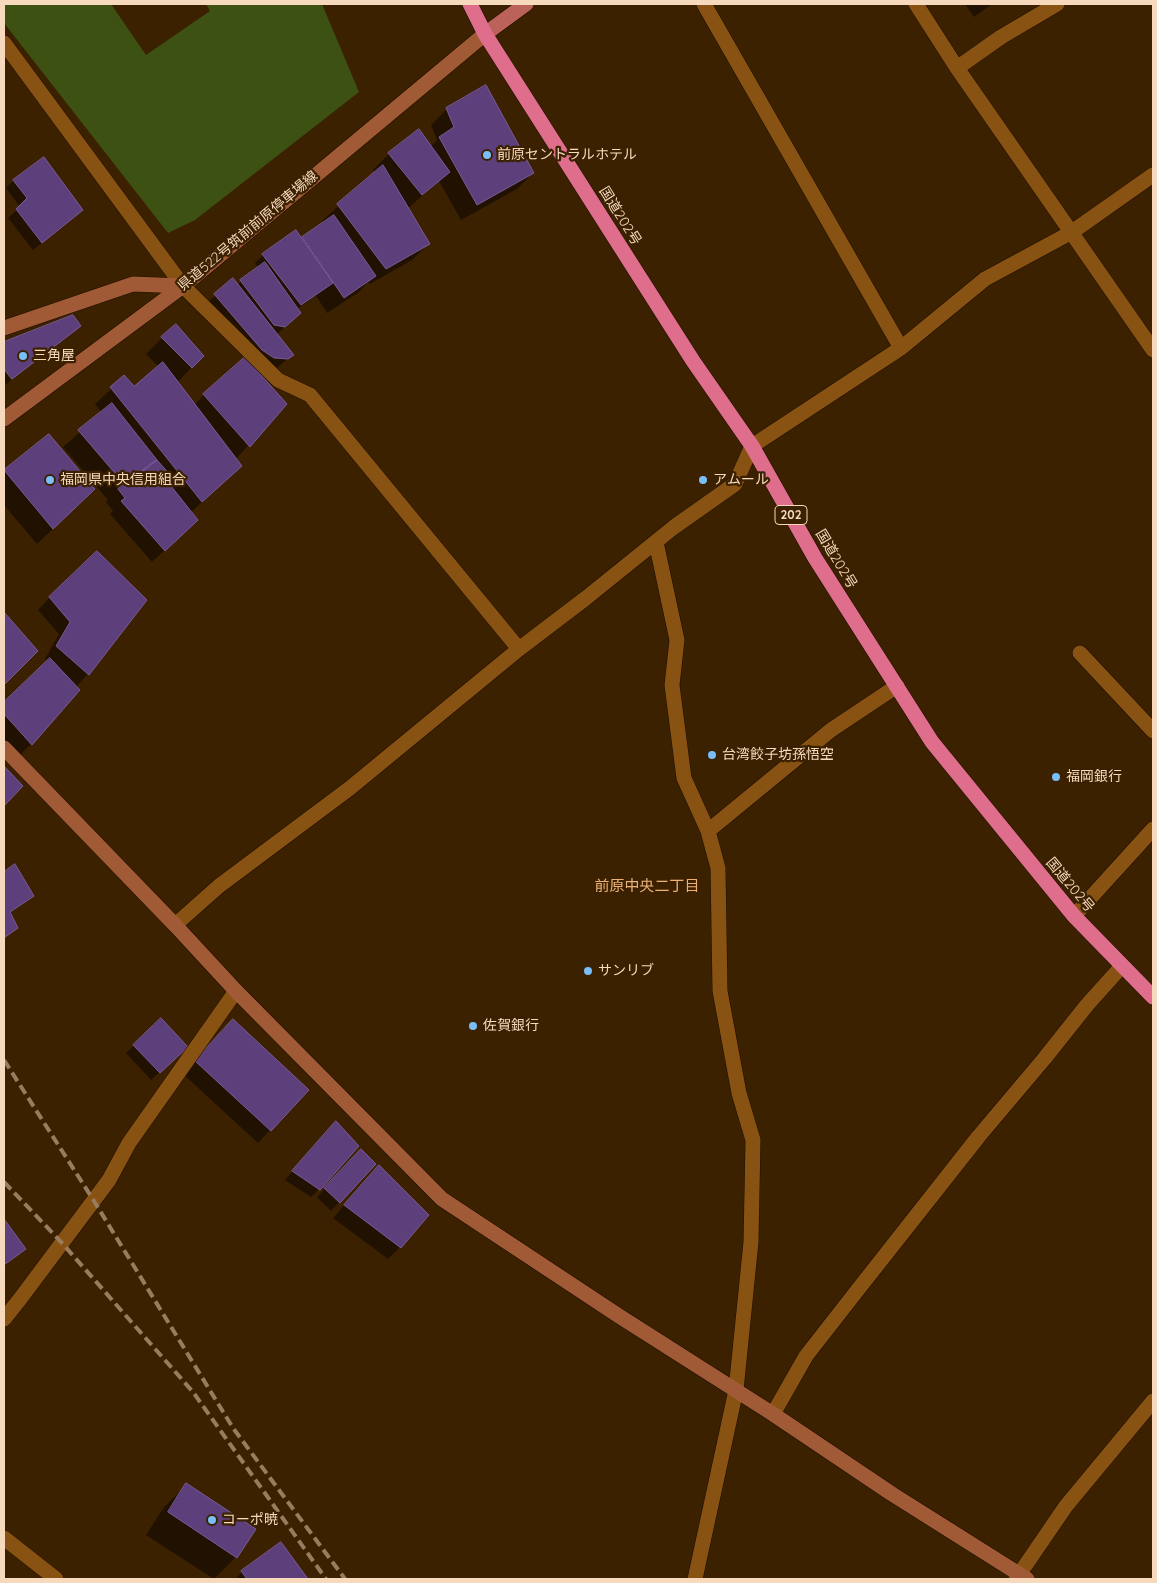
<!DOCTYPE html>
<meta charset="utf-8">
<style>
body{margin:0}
#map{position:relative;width:1157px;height:1583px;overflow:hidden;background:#3c2101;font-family:Quicksand,sans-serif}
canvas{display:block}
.frame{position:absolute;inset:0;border:5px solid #f7d9bd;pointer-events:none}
</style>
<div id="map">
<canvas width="1157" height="1583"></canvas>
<div class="frame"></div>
</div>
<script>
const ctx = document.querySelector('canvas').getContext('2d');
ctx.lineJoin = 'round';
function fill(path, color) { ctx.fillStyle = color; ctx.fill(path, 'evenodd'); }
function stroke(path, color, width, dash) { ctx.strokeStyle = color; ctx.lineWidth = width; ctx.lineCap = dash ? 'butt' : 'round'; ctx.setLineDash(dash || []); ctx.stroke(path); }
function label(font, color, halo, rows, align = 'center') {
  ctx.font = font + ' Quicksand,"Noto Sans JP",sans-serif'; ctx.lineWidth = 4.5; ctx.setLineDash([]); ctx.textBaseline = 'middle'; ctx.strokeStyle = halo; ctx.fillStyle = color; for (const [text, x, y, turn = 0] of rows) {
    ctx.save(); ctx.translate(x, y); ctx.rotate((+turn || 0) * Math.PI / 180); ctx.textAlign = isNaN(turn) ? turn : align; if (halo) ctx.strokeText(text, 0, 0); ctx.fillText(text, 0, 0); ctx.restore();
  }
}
const green = new Path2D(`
 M4,4H111L146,55L210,11L206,4H322L359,92L195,220L168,233L4,23Z`);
const shadow = new Path2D(`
 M965,4H992L974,17Z
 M447,109L533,173L517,189L461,220L439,181L407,209L428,244L412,260L370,284L368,282L359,292L327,313L316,296L297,309L300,313L276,335L292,355L278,367L265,366L207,303L233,280L237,285L259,268L255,263L263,255L296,232L301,240L324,224L322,221L375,173L373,170L389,154L419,131L430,147L437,140L431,125Z
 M14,180L81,210L33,250L8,218L20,207L6,188Z
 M162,338L202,356L177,383L194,405L204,395L285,404L236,459L225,481L190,513L184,532L152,562L110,514L113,511L106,502L108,500L63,447L102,413L95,404L124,377L134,388L159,367L146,354Z
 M4,371L11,380L4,386Z
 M49,436L78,505L37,544L4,505V472Z
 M50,597L145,600L88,674L76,687L31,744L15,760L4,747V704L48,661L45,659L59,634L38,610Z
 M4,614L37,651L4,684Z
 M15,866L9,913L13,931L4,938V874Z
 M221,1033L307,1090L258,1143L183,1074Z
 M134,1046L179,1055L151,1080L126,1053Z
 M328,1131L319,1189L311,1197L285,1180Z
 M353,1159L374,1164L331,1211L317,1197Z
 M367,1179L400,1247L388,1259L333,1218Z
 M4,1221L24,1249L4,1266Z
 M187,1485L236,1557L214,1579L146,1535L164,1507Z
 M281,1544L306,1579H235L242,1572Z`);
const building = new Path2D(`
 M486,85L534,173L477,205L439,137L454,127L446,108Z
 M419,129L450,172L422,195L388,153Z
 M44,157L83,210L42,243L16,209L27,198L13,180Z
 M383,165L430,244L386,269L337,204Z
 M334,215L376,276L344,298L302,237Z
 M296,230L333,283L301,305L262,254Z
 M265,262L301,313L285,327L274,325L240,280Z
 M233,278L294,355L288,359L274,358L262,350L214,294Z
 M73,315L81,326L12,379L4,369V342Z
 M176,324L204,356L192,368L161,337Z
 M245,357L287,404L250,447L203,394Z
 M163,362L242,466L202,502L110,387L124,375L134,386Z
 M112,403L157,460L125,485L78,430Z
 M49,434L95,489L53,529L4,470Z
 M157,460L173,478L167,481L198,520L165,551L121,501L125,498L118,489Z
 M97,551L147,600L89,675L56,646L70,622L49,597Z
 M4,612L38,651L4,685Z
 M50,658L80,690L32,745L4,714V702Z
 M4,766L23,786L4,806Z
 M15,864L34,896L10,912L18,928L4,938V872Z
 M161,1018L188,1047L160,1073L133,1045Z
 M233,1019L309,1090L271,1131L195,1061Z
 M336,1121L359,1146L320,1190L292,1171Z
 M361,1149L376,1164L340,1203L324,1188Z
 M379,1165L429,1215L401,1248L344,1205Z
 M4,1219L26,1249L4,1265Z
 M186,1483L256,1529L237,1558L168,1512Z
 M281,1542L308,1579H247L241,1571Z`);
const street = new Path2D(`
 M704,4L901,348
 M916,4L957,68L1153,350
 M4,43L183,286L278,380L310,395L519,649
 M957,68L1001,37L1057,4
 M656,542L677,640L672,685L684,778L708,831L718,868L720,991L739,1093L753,1140L751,1242L736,1390L695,1579
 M1080,653L1153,731
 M708,831L831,730L897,686
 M1074,916L1153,829
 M175,925L219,886L350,788L519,649L586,598L674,527L735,484L752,446L901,348L985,279L1072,232L1153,175
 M4,1319L20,1299L109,1180L129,1143L236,991
 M773,1414L806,1356L856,1292L979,1136L1044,1059L1087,1005L1122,966
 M4,1538L56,1579
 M1016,1579L1066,1506L1153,1401`);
const secondary = new Path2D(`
 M4,328L133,284L183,286
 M4,419L183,286L485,34
 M4,748L175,925L236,991L442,1199L619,1316L773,1414L892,1494L1027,1579`);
const primary = new Path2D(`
 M485,34L526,4`);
const highway = new Path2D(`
 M470,4L485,34L693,361L752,446L815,558L932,742L1074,916L1153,997`);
const rail = new Path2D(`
 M4,1060L94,1201L233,1428L345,1579
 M4,1182L62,1243L193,1392L326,1579`);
const markers = [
 [487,155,5,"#7abef8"],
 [23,356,5,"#7abef8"],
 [50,480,5,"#7abef8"],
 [703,480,5,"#7abef8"],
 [712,755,5,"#7abef8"],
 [1056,777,5,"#7abef8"],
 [588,971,5,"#7abef8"],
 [473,1026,5,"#7abef8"],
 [212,1520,5,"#7abef8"]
];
const shields = [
 [791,515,32]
];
const shieldNames = [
 ["202",791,515]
];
const poiNames = [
 ["前原セントラルホテル",497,155],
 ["三角屋",33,356],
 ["福岡県中央信用組合",60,480],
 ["アムール",713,480],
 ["台湾餃子坊孫悟空",722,755],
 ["福岡銀行",1066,777],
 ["サンリブ",598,971],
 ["佐賀銀行",483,1026],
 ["コーポ暁",222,1520]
];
const streetNames = [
 ["国道202号",620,216,58],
 ["県道522号筑前前原停車場線",248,231,-40],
 ["国道202号",836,559,59],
 ["国道202号",1070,885,50]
];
const neighbourhoodNames = [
 ["前原中央二丁目",647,886]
];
fill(green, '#3d5113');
fill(shadow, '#0007');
fill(building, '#5d3f7c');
stroke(building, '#795a99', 1);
stroke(street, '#1d0d00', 16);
stroke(secondary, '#1d0d00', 16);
stroke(primary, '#1d0d00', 16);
stroke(highway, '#1d0d00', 16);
stroke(street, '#875212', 15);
stroke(secondary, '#a15a36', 15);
stroke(primary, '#bb635b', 15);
stroke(highway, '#de6e8b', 15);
stroke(rail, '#987c5e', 4, [10, 5]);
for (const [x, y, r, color] of markers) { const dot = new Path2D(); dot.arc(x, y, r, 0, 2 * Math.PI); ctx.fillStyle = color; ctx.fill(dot); stroke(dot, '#3c2101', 2); }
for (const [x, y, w] of shields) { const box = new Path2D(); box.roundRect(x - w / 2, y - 9.5, w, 19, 4); ctx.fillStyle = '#3c2101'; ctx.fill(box); stroke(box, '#f7d9bd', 1); }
label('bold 12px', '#f7d9bd', null, shieldNames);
label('14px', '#f7d9bd', '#3c2101', poiNames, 'left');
label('14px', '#f7d9bd', '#3c2101', streetNames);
label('15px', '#ecb176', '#3c2101', neighbourhoodNames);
</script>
